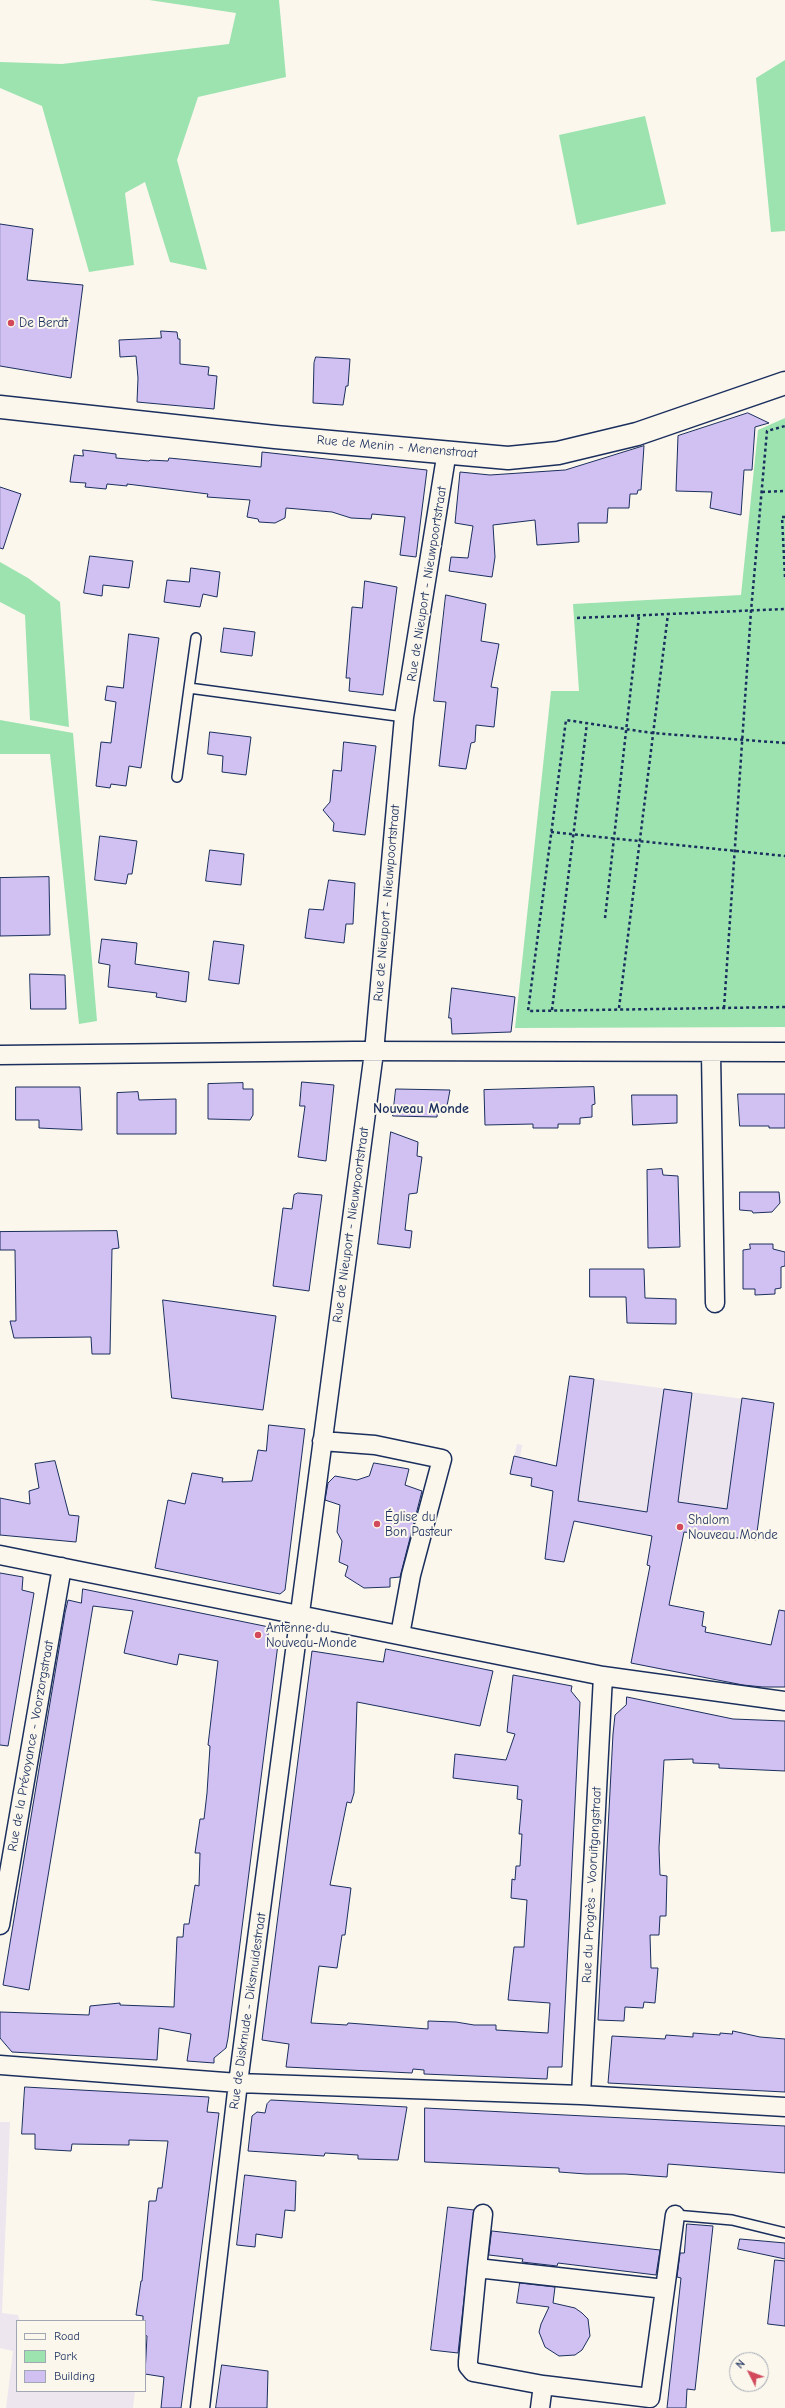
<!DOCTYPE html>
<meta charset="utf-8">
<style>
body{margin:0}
#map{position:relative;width:785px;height:2408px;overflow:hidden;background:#fbf7ec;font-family:"Comic Neue",sans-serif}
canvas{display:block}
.legend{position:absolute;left:16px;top:2320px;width:130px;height:72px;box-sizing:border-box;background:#fbf7ec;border:1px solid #a1a7b3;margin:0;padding:5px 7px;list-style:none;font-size:12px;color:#1b2f5e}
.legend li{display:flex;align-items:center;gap:8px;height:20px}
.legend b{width:20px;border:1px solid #a1a7b3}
.north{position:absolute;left:729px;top:2352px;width:40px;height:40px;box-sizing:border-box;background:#fbf7ec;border:1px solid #a1a7b3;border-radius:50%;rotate:312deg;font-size:11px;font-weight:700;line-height:16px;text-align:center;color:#1b2f5e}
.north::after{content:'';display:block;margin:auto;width:14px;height:18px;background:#d1495b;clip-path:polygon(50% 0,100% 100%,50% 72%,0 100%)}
</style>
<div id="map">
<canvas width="785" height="2408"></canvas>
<ul class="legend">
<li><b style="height:5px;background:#fbf7ec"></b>Road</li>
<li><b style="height:11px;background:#9ce3b0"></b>Park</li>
<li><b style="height:11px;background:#d1c0f2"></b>Building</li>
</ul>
<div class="north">N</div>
</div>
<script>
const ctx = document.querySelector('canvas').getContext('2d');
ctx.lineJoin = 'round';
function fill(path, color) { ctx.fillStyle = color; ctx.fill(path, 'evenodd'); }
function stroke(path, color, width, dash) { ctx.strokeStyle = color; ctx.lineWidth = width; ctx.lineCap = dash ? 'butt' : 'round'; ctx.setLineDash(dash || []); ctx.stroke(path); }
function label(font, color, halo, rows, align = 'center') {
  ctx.font = font + ' "Comic Neue",sans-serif'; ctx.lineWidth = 4; ctx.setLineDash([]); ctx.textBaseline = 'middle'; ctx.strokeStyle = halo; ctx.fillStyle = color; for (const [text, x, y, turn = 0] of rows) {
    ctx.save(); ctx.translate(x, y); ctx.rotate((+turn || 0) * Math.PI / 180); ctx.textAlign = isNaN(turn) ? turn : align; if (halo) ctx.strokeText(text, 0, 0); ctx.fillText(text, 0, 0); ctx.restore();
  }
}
const built = new Path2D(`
 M570,1376L774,1403L756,1540L684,1532L663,1634L689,1640L683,1674L631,1663L650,1566L647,1565L652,1536L574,1522L564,1562L545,1559L553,1491L531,1486L532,1478L510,1474L517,1444L522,1445L520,1458L555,1473Z
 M0,2122H10L2,2313L18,2315L20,2321H17V2391H135L133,2408H6L13,2351L0,2348Z`);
const green = new Path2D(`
 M149,0H279L286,77L198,97L177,160L207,270L170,262L145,182L125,193L134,265L89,272L42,106L0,88V62L62,64L229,44L236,13Z
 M785,60V231L771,232L756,78Z
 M645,116L666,204L577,225L559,135Z
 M785,418V1027L515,1028L551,691H579L573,604L741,595L758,430Z
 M0,562L28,578L60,602L69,727L30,720L25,615L0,602Z
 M0,720L73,733L97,1021L79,1024L50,754H0Z`);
const building = new Path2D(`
 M0,224L33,229L27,280L83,285L71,378L0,366Z
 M161,331L177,332L178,339H180V364L209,367L208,375L217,376L214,409L137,402L138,378L136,356L120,357L119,340L161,338Z
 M316,357L350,359L348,386H346L343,405L313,403L314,363Z
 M748,413L769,423L755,427L752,470H744L741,515L710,508L712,492L676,491L678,436Z
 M644,446L641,490H638L637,494H630L629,508H608L607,523H578L579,542L537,545L535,520L493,525L495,557L492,577L449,571L451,557L468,558L473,526L455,523L460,472L490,475L565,470Z
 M83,450L116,454V458L149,461L150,460L168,461L169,458L261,467L262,452L427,470L416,557L400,555L405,517L372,514L371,519L351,518L332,512L286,508L285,518L275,523L259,522L258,519L247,517L250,500L207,497L208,494L127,484V486L107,484L106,489L85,487L86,483L70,482L74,455L83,456Z
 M0,487L21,494L3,549L0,548Z
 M90,556L133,561L129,588L103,585L102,596L84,593Z
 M191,568L220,572L217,597L203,594L200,607L164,602L167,580L189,582Z
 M365,581L397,587L383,695L349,691L350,678H346L352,607L362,608Z
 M446,595L486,604L481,641L499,644L491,687L498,688L494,727L476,725L475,742L471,743L466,769L439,766L446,702L434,701Z
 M224,628L255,632L252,656L221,652Z
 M129,634L159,638L141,768L129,766L126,786L111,784L110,788L96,786L101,742L111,743L116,702L105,700L107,686L123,688Z
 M210,732L251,737L246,775L222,772L223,756L208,754Z
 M344,742L376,746L365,835L333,831L334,823L323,810L330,802L333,770L341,771Z
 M100,836L137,841L132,874H128L126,884L95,880Z
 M210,850L244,854L241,885L206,881Z
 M49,877L50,935L0,936V878Z
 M329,880L355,883L353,924H346L344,943L305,938L309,909L323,910Z
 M102,939L137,943L135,964L189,972L186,1002L156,997L157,993L108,987L110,965L99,963Z
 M214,941L244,945L239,984L209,980Z
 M30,974L65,975L66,1009H31Z
 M452,988L515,997L511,1032L452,1034L451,1018H449Z
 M302,1082L334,1085L326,1161L298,1157L305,1106H300Z
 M243,1083V1089H253V1115L250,1120L208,1119V1084Z
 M16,1087H80L82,1130L39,1128V1120H16Z
 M594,1087L595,1104L592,1105V1117L580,1118V1124H558V1128H533V1124L485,1125L484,1090Z
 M396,1089L450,1090L447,1106L438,1107L437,1117L393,1116Z
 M138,1092L139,1100L176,1099V1134H117V1093Z
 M738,1094H785V1128H769V1126H740Z
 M632,1095H677V1123L633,1125Z
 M391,1132L418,1142L417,1156L422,1157L417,1193L409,1194L405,1230L412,1231L410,1248L378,1244Z
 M662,1169L663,1175L678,1176L680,1247L648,1248L647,1170Z
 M740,1192H779L780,1203L772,1212L753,1213L752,1211L740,1210Z
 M298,1193L322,1195L309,1291L273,1286L283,1208L292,1209L294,1195Z
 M117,1231L119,1248L112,1249L110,1354H92L91,1337L14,1338L10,1321H16L15,1250H0V1232Z
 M750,1244H773V1249L785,1252V1266L781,1267V1288L775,1289V1294L755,1295V1289H743V1250L750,1249Z
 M590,1269H644L645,1298L676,1299V1324L627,1323L626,1297H590Z
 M163,1300L276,1316L263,1410L172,1398Z
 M570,1376L594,1379L578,1501L647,1512L664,1389L692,1393L678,1502L727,1509L742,1398L774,1403L756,1540L684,1532L669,1605L704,1612L702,1626L706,1627L705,1632L771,1645L779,1610L785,1611V1687H763L743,1685L631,1663L650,1566L647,1565L652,1536L574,1521L564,1562L545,1559L553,1491L531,1486L532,1478L510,1474L514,1456L556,1466Z
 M269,1425L305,1429L285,1590L280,1594L155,1568L168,1500L185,1504L192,1473L223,1478L222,1482L252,1481L258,1450L266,1451Z
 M55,1461L69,1515L79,1516L76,1542L0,1535V1498L30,1504L29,1491L39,1488L35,1464Z
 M374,1463L409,1469L405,1485L422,1491L400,1577L390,1578V1587L364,1588L345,1576L348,1566L339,1562L342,1541L337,1532L340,1505L325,1500L328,1483L335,1476L357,1480L369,1476Z
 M0,1573L23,1577L22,1590L34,1593L8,1746L0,1745Z
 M83,1589L269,1627L267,1642L278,1644L228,2038L226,2048L214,2058V2063L187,2061L191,2034L159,2028L157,2060L12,2052L0,2038V2012L89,2015L90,2006L120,2003V2005L174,2007L177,1937H183L184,1924H189L195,1885L199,1886L200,1853H195L200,1819H204L207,1793L210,1746L208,1745L218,1661L179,1654L177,1665L124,1653L133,1611L93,1606L29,1990L3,1985L65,1613L68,1600L81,1603Z
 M386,1649L493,1671L480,1726L357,1702L354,1793L351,1803L347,1802L330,1885L351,1888L345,1935H342L337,1968L319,1966L311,2023L347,2025L348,2023L428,2029V2021L456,2022L474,2025H496V2030L548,2033L550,2003L508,2000L514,1947H524L527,1900L511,1898L512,1879L515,1880L516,1866H520L522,1834H519L522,1800L517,1799L518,1786L453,1778L455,1754L506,1760L515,1734L507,1732L513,1675L572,1686L571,1691L580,1702L562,2067H548L547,2079L424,2074V2070L413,2069L412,2073L286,2067L289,2044L262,2040L312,1651L383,1662Z
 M627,1697L733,1719L785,1721V1771L719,1768V1764L693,1763V1759L664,1760L659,1848L660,1875L667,1876L666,1916H660L659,1935H650L651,1968H658L655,2003L644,2002L643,2008L625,2007L624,2021L598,2020L613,1734L615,1715L626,1705Z
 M733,2031L760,2037L785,2039V2092L608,2083L612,2036L665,2039L666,2035L693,2037V2033L720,2035V2033L732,2034Z
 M25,2087L209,2097L207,2112L219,2113L181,2408H161L164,2377L145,2374L147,2336L145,2335V2321H143V2316L136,2315L141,2281H142L149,2201H156L158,2188H162L168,2141L129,2140V2145L72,2144L71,2151L35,2149V2134H22Z
 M271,2100L407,2107L398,2160L358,2159V2155L325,2153L324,2156L248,2151L252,2116L257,2112L265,2113L267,2104Z
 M425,2108L785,2126V2173L668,2164L667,2177L625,2174H586L559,2172V2168L425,2162Z
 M245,2175L296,2181L295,2211L285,2210L282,2238L256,2234L255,2247L237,2245Z
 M448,2207L474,2210L458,2353L431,2350Z
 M687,2224L713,2226L695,2390L687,2389L686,2408H667L681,2278L677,2277L680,2253H684Z
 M492,2231L660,2250L656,2275L558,2263L557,2266L522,2262L523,2259L489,2255Z
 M740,2239L785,2243V2259L738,2249Z
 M775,2260L785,2261V2326L768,2324Z
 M520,2283L555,2287L553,2303L575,2308L582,2313L588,2319L590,2336L582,2350L575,2355L559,2356L545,2347L539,2332L541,2324L549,2307L517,2303Z
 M222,2365L268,2371L267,2408H216Z`);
const path = new Path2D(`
 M762,492L785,491
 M785,517H782L785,577
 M577,618L785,609
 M785,743L652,733L566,720L528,1011L785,1007
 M551,832L785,856
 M605,918L639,616
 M619,1008L668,614
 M724,1008L751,611L767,431L785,426
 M552,1010L587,723`);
const lane = new Path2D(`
 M196,638L189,688L404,717
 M177,777L189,688
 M675,2215L732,2220L785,2233`);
const street = new Path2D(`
 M711,1053L715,1303
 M0,1055L354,1051L785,1052
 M322,1441L375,1445L442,1459L411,1575L400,1635
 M0,1555L603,1676L785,1701
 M0,1925L62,1567
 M0,2065L238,2083L581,2095L785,2107
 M581,2095L603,1676
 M477,2268L665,2289L650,2398L543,2385L473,2372L468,2366V2361Z
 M477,2268L483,2214
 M665,2289L675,2215
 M200,2408L238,2083L374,1052L404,717L447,451
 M540,2408L543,2385`);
const secondary = new Path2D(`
 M0,407L275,437L508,458L558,453L637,434L785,383`);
const markers = [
 [11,323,4,"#d1495b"],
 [377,1524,4,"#d1495b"],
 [680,1527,4,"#d1495b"],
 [258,1635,4,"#d1495b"]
];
const poiNames = [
 ["De Berdt",19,323],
 ["Église du",385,1517],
 ["Bon Pasteur",385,1532],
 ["Shalom",688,1520],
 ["Nouveau Monde",688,1535],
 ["Antenne du",266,1628],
 ["Nouveau-Monde",266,1643]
];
const streetNames = [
 ["Rue de Menin - Menenstraat",397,447,5],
 ["Rue de Nieuport - Nieuwpoortstraat",427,584,-81],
 ["Rue de Nieuport - Nieuwpoortstraat",387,903,-85],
 ["Rue de Nieuport - Nieuwpoortstraat",351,1225,-82],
 ["Rue de la Prévoyance - Voorzorgstraat",31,1746,-80],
 ["Rue du Progrès - Vooruitgangstraat",592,1885,-87],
 ["Rue de Diskmude - Diksmuidestraat",248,2011,-82]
];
const neighbourhoodNames = [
 ["Nouveau Monde",421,1109]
];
fill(built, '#eee6ee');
fill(green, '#9ce3b0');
fill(building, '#d1c0f2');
stroke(building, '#1b2f5e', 1);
stroke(lane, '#1b2f5e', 12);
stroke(street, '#1b2f5e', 21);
stroke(secondary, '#1b2f5e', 25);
stroke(path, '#1b2f5e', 2.5, [3, 3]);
stroke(lane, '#fbf7ec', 9);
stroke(street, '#fbf7ec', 18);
stroke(secondary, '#fbf7ec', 22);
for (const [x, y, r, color] of markers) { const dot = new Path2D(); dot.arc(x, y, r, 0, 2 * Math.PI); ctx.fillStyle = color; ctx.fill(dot); stroke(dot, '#fbf7ec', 1.5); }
label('13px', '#1b2f5e', '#fbf7ec', poiNames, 'left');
label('13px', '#1b2f5e', '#fbf7ec', streetNames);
label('bold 14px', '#1b2f5e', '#fbf7ec', neighbourhoodNames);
</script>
